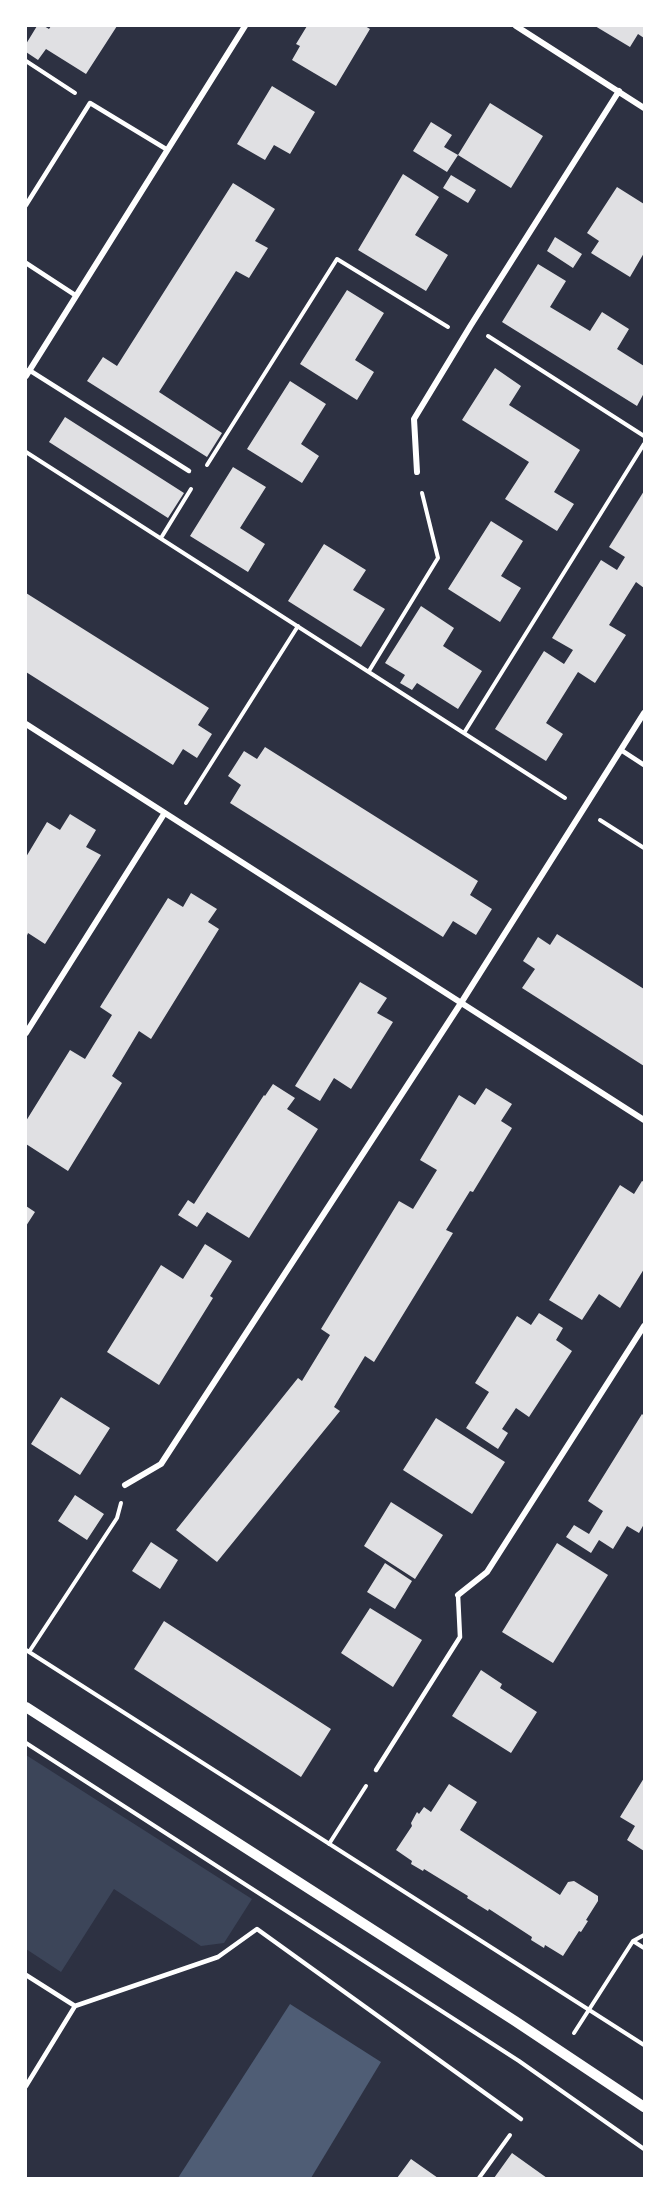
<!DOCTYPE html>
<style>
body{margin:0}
#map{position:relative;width:670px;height:2204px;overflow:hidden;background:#2d3142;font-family:"IBM Plex Serif",serif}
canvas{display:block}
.frame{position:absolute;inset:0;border:27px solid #fff;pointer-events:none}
</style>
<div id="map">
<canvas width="670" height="2204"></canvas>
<div class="frame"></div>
</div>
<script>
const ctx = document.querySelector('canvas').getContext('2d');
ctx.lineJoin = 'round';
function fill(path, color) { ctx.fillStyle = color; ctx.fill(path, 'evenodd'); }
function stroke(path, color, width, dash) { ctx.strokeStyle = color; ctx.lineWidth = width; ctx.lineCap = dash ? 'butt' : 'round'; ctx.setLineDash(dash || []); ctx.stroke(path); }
const green = new Path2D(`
 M26,1755L252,1899L224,1943L201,1946L114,1889L61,1972L26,1949Z`);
const water = new Path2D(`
 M290,2004L381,2062L311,2178H178Z`);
const building = new Path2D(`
 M37,26H44L49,29L51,26H117L86,74L46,49L38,60L26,52V44Z
 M307,26H365L370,29L336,86L292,60L300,46L296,44Z
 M595,26H644V38L638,34L630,47Z
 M272,86L315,112L290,154L274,145L265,160L237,144Z
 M490,103L543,136L511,188L458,155Z
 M431,122L452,135L444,147L458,155L447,172L413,151Z
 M403,174L439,197L415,235L448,255L426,291L358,250Z
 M451,175L476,190L468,203L443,188Z
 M233,183L275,209L255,241L268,248L249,278L236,271L159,392L222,433L207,457L87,381L103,357L117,366Z
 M617,187L644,204V253L630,277L591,253L599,241L587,233Z
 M555,237L582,254L573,268L547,251Z
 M538,264L566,281L550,307L590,331L602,312L629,329L617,349L644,366V393L637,406L502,322Z
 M347,290L384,313L355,360L374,372L357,400L300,364Z
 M495,368L521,386L509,405L580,450L554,492L574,504L557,531L505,499L529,462L462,420Z
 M290,381L326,404L301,444L319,456L302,483L247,449Z
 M65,417L184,493L168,518L49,442Z
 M233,467L266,487L240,528L265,544L248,572L190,536Z
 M644,491V588L636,582L609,625L626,635L595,683L578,672L546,723L563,734L546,761L495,729L544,651L564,664L573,650L552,638L601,560L617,570L625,557L609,547Z
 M491,521L523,541L501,576L521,588L500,622L448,589Z
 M324,544L366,570L353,590L385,609L361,647L288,601Z
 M26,593L209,708L198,725L212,734L197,758L183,749L173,765L26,672Z
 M421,606L454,628L443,646L482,671L458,709L417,683L412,690L400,683L405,675L385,663Z
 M265,747L478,881L470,895L492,909L476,935L453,921L443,937L230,803L241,785L228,776L244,751L257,759Z
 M70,814L96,830L86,847L101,855L45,944L28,933L26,938V857L47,822L60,830Z
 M191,893L217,909L208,922L219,929L151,1039L139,1031L112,1076L122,1083L68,1171L26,1144V1121L70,1050L85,1059L112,1015L100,1007L168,898L183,907Z
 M557,934L644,989V1066L522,988L535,969L523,961L538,937L550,945Z
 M360,982L387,998L377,1013L393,1022L351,1089L334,1078L320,1101L295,1086Z
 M273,1084L295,1098L287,1109L318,1129L249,1238L207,1212L197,1227L178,1215L188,1200L194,1204L264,1095L265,1096Z
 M486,1088L512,1104L501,1121L512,1128L473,1192L470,1191L446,1230L453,1233L374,1362L365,1356L334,1407L340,1411L217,1562L176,1530L298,1378L302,1381L330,1335L321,1329L399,1201L413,1209L437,1170L420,1160L459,1095L475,1105Z
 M642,1181L644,1182V1269L620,1308L599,1294L582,1320L549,1300L620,1185L634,1194Z
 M26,1206L35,1212L26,1226Z
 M205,1244L232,1261L210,1296L213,1298L159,1385L107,1352L161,1265L183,1279Z
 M539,1313L563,1328L556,1340L572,1351L529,1417L516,1408L502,1429L508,1433L498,1449L466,1428L489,1392L475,1383L517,1316L531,1325Z
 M61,1397L110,1428L80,1475L31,1444Z
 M642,1414L644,1416V1524L639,1533L627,1526L613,1549L599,1540L591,1553L566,1537L574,1525L589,1534L603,1511L588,1501Z
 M436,1418L505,1462L472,1514L403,1470Z
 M75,1495L104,1514L87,1540L58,1521Z
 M391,1502L443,1535L415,1579L364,1546Z
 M151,1542L178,1560L160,1589L132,1571Z
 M557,1543L608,1575L553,1663L502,1632Z
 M385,1563L412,1581L395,1609L367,1592Z
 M370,1608L422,1640L393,1687L341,1653Z
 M164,1621L331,1729L301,1777L134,1669Z
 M481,1670L502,1684L500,1688L537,1712L511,1753L452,1716Z
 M644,1778V1851L627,1840L635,1826L620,1817Z
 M449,1784L477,1802L460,1830L560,1895L568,1882L574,1881L598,1896V1901L586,1920L588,1921L581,1932L579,1931L563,1956L545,1945L544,1948L531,1940L532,1937L489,1909L488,1911L467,1898L468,1896L424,1869L423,1871L411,1864L412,1861L396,1850L412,1826L411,1823L417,1812L419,1814L424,1807L431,1812Z
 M512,2153L547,2178H494Z
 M411,2159L438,2178H397Z`);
const path = new Path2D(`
 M26,61L75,93
 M488,336L644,436
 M26,452L565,798
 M207,465L337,259L448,327
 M161,538L191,489
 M369,671L438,558L422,493
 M464,733L644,444
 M186,803L298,626
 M600,820L644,848
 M26,1650L644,2045
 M29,1652L117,1518L121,1503
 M26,1743L519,2061L644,2149
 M329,1844L366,1786
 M633,1941L644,1948
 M574,2033L633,1941L644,1935
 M479,2178L510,2135`);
const service = new Path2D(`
 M26,205L90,103L166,149
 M26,263L75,295
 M29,370L189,471
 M621,750L644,765
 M376,1770L460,1637L458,1595
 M26,1975L75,2006
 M26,2086L75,2006L218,1957L257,1929L521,2119`);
const minor = new Path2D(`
 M516,26L644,108
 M26,376L245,26
 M417,472L414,419L471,325L619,91
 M26,724L644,1120
 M26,1033L164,814
 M125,1485L161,1464L461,1003L644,713
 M458,1595L487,1572L644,1326`);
const tertiary = new Path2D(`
 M26,1707L515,2021L644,2107`);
fill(green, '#3c4559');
fill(water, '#4f5d75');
fill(building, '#e0e0e3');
stroke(path, '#fff', 4);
stroke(service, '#fff', 4.5);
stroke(minor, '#fff', 6);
stroke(tertiary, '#fff', 10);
</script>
